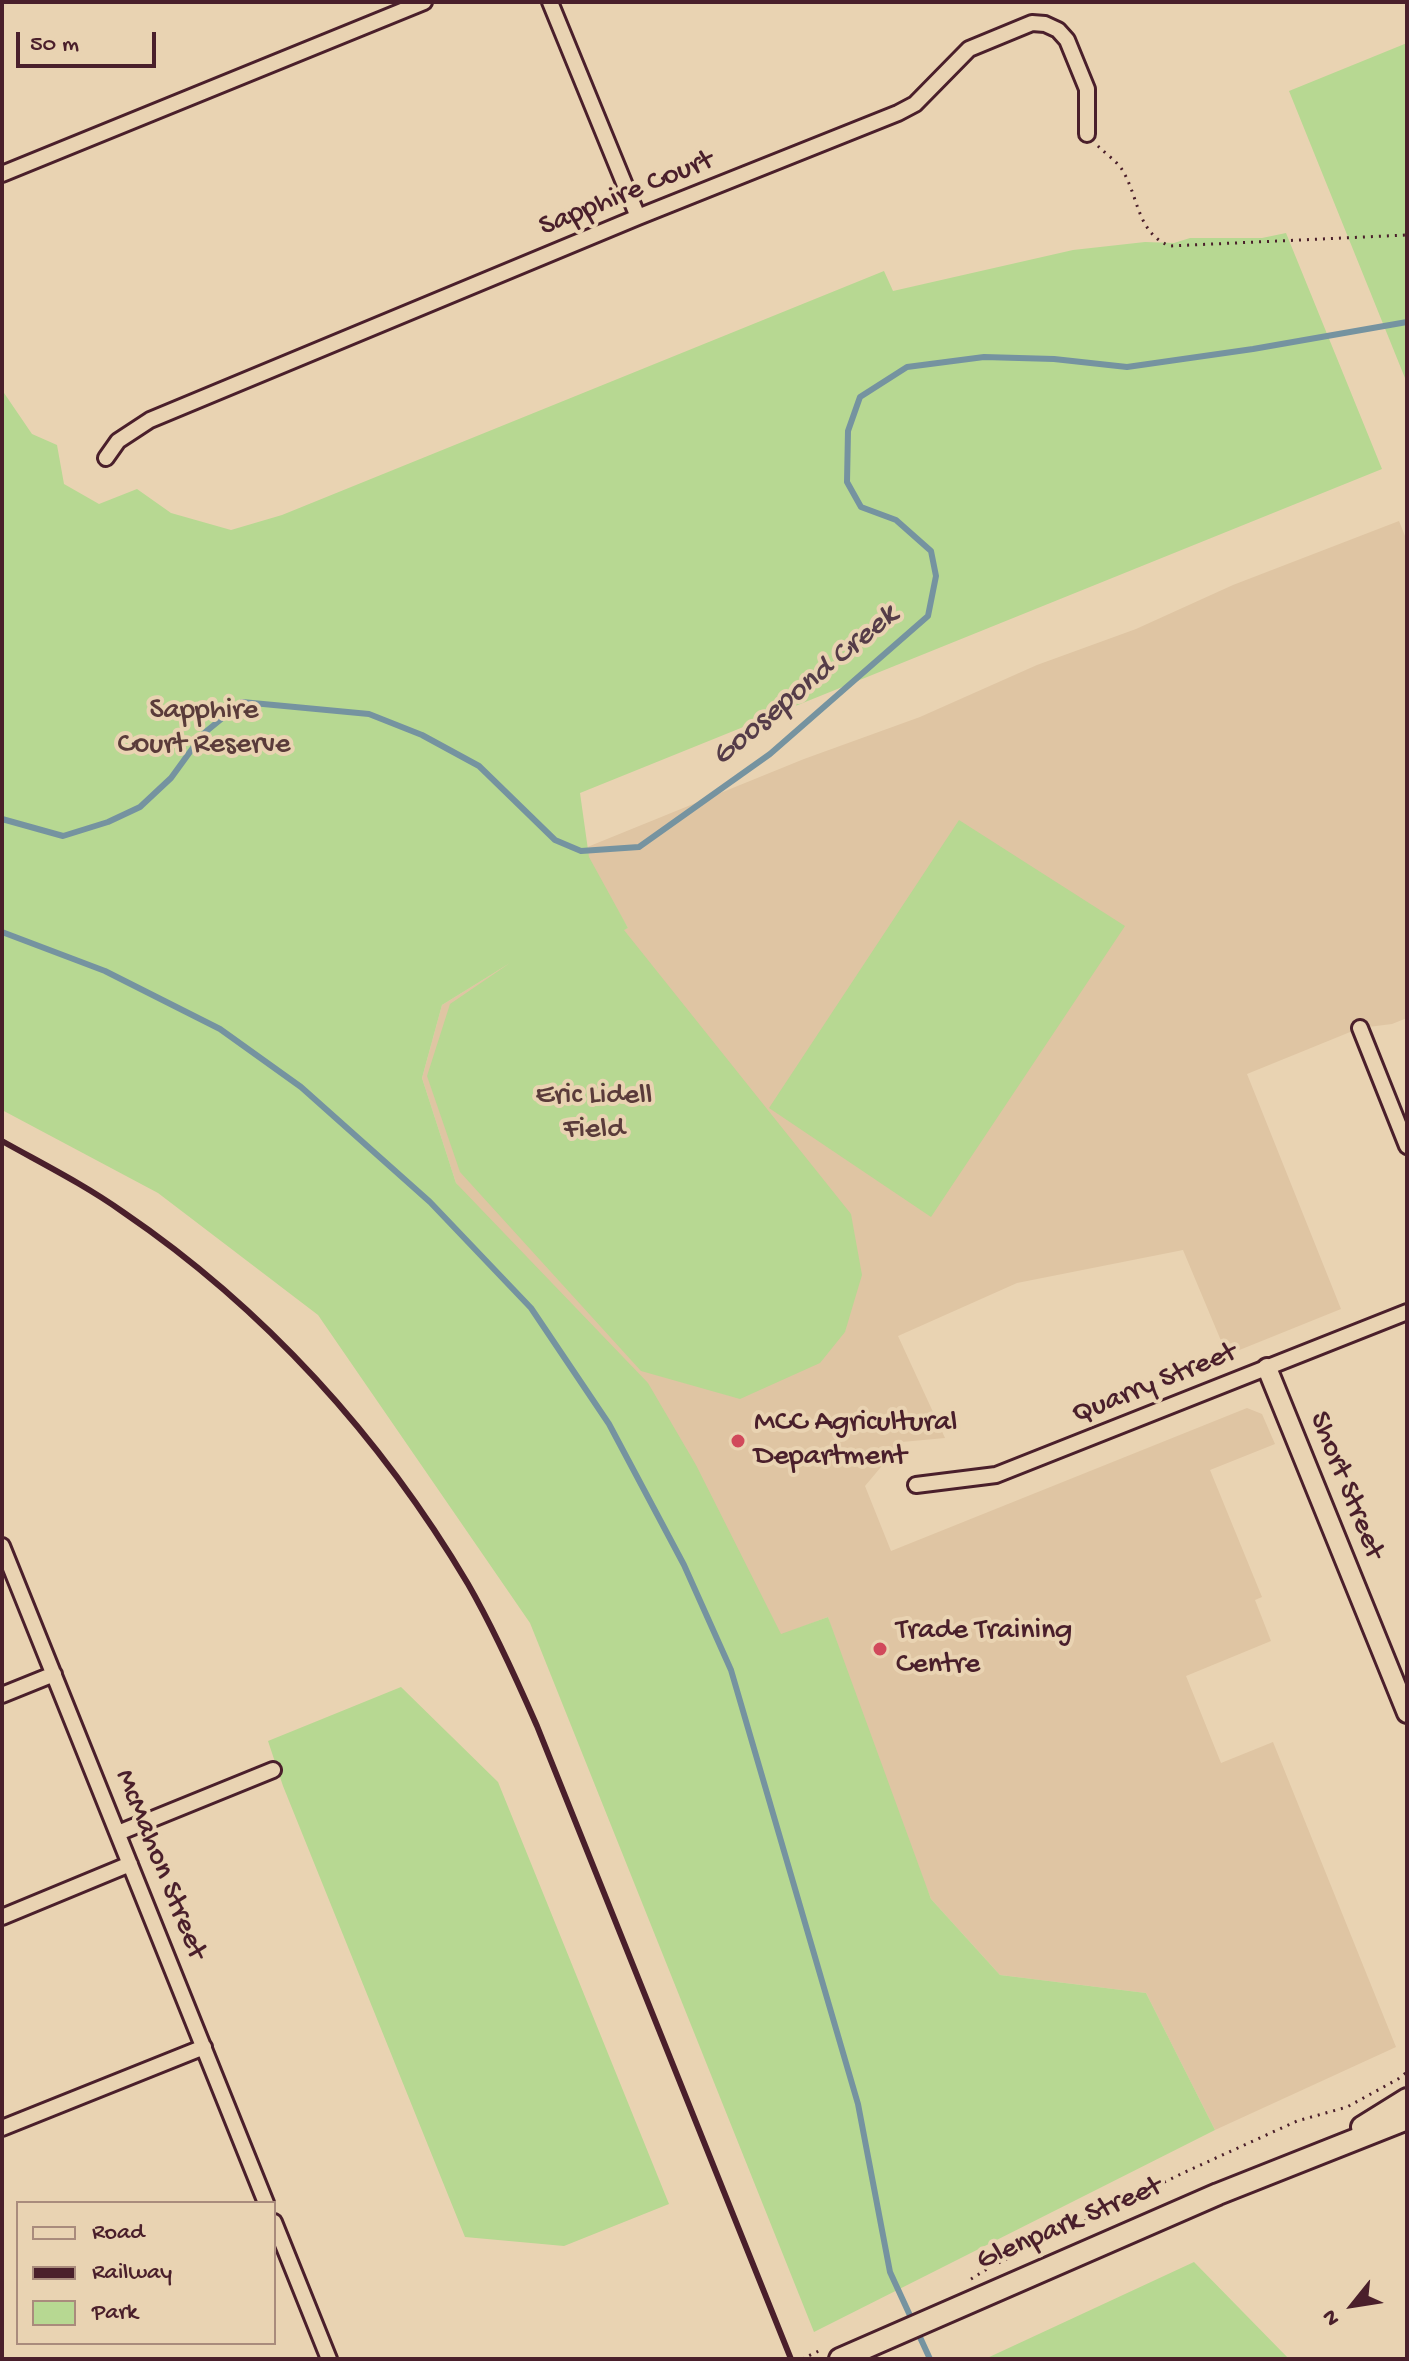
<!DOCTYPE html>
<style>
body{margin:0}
#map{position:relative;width:1409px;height:2361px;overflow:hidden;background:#e9d3b2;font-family:"Gochi Hand",sans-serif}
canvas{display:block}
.frame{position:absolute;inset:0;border:4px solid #4a1f2b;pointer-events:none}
.legend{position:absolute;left:16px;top:2201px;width:260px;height:144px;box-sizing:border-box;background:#e9d3b2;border:2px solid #a98b7c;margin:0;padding:10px 14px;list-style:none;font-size:24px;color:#4a1f2b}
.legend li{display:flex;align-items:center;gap:16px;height:40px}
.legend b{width:40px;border:2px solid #a98b7c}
.north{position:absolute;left:1313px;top:2265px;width:80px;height:80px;-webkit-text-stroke:6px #e9d3b2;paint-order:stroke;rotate:240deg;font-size:22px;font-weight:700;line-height:32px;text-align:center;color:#4a1f2b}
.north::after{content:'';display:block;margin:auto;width:28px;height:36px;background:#4a1f2b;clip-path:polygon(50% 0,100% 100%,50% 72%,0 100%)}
.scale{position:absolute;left:16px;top:32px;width:140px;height:36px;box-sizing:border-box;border:4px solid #4a1f2b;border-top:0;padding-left:10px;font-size:24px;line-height:28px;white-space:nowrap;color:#4a1f2b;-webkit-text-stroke:6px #e9d3b2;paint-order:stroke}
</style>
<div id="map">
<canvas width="1409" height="2361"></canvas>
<div class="frame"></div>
<ul class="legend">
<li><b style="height:10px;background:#e9d3b2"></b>Road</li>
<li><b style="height:10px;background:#4a1f2b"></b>Railway</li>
<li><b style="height:22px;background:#b7d892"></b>Park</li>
</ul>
<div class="north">N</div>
<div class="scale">50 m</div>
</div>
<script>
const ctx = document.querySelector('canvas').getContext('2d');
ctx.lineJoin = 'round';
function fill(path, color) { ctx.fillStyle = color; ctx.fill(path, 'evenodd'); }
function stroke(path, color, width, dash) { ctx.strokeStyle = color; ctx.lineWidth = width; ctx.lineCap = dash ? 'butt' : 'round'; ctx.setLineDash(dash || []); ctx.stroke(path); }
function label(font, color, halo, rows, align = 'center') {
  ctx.font = font + ' "Gochi Hand",sans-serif'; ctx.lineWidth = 8; ctx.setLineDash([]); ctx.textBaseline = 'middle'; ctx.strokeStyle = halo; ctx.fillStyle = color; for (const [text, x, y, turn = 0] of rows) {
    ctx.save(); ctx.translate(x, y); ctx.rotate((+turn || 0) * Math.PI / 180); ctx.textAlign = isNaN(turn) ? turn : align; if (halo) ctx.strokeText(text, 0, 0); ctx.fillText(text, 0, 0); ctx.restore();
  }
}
const built = new Path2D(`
 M1399,521L1407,541V1018L1392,1024L1360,1028L1247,1074L1341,1309L1227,1355L1183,1250L1017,1283L898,1336L945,1438L902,1442L865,1486L891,1551L1247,1408L1262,1414L1275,1444L1210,1470L1262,1597L1255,1600L1271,1641L1186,1676L1221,1763L1273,1742L1396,2047L1215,2130L1146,1993L1000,1975L931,1899L856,1711L828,1617L781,1635L456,1183L422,1078L442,1005L526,953L628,928L580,850L804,759L920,717L1037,665L1136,629L1233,585Z`);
const green = new Path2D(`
 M1407,43V383L1289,91Z
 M1286,233L1382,469L580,793L589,857L628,928L624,930L851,1214L862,1275L845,1332L820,1363L740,1399L641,1371L460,1172L427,1076L450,1004L510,963L442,1005L422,1078L456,1183L648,1383L696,1465L781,1634L828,1617L931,1899L1000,1975L1146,1993L1215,2130L814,2332L530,1623L318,1315L158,1193L2,1110V390L32,434L57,445L64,484L99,504L137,489L171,513L231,530L282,515L884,271L893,291L1073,250L1145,242L1174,243L1190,238H1262Z
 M959,820L1125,926L931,1217L769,1108Z
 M401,1687L498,1782L669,2204L564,2246L465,2237L283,1786L268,1741Z
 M1194,2262L1289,2359H985Z`);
const stream = new Path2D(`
 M2,819L63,836L108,822L140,807L171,778L203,734L242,702L369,714L422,735L479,766L555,840L581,851L639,847L770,754L928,616L936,576L931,551L896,520L861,507L847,482L848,431L860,397L907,367L984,357L1054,359L1127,367L1253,349L1407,322
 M2,932L105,971L220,1029L301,1087L430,1202L531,1308L609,1424L684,1565L731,1670L858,2104L890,2272L930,2359`);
const path = new Path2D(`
 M1098,146C1105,153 1115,160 1121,168C1139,195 1136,233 1170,246L1407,235
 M971,2279L992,2266L1183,2173L1297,2121L1347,2107L1398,2079L1407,2072
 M802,2359L823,2349`);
const minor = new Path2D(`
 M550,2L638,217
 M2,174L424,2
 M106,458L118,441L150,420L638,217L898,113L915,104L969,49L1032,23L1045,24L1058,30L1067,40L1087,89V134
 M1360,1028L1407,1146
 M916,1485L996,1475L1407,1312
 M2,1546L266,2203
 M2,1695L54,1674
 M118,1833L273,1770
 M2,1917L130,1864
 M2,2128L204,2047
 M274,2222L329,2359`);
const tertiary = new Path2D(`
 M1267,1368L1407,1713`);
const secondary = new Path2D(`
 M1362,2127L1407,2099
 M840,2359L1218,2194L1407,2119`);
const rail = new Path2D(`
 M2,1141C43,1164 85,1185 123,1212C264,1308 381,1437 468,1584C494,1629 516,1678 537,1726L791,2359`);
const markers = [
 [738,1441,8,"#d1495b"],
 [880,1649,8,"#d1495b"]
];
const streetNames = [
 ["Sapphire Court",627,195,-22],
 ["Quarry Street",1155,1385,-22],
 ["Short Street",1345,1486,68],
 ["McMahon Street",159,1865,68],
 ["Glenpark Street",1070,2225,-23]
];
const parkNames = [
 ["Sapphire",204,712],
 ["Court Reserve",204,746],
 ["Eric Lidell",594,1097],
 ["Field",594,1131]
];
const poiNames = [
 ["MCC Agricultural",754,1424],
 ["Department",754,1458],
 ["Trade Training",896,1632],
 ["Centre",896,1666]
];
const waterNames = [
 ["Goosepond Creek",806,687,-40]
];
fill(built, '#dfc5a3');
fill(green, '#b7d892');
stroke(stream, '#7593a0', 6);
stroke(minor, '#4a1f2b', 20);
stroke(tertiary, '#4a1f2b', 24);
stroke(secondary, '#4a1f2b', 26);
stroke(path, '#4a1f2b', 3, [2, 6]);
stroke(minor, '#e9d3b2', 14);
stroke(tertiary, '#e9d3b2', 18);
stroke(secondary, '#e9d3b2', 20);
stroke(rail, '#4a1f2b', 6);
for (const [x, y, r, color] of markers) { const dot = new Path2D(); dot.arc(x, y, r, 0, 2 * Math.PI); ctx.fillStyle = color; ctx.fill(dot); stroke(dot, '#e9d3b2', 3); }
label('30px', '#4a1f2b', '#e9d3b2', streetNames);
label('30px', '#5a3b3a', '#e9d3b2', parkNames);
label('30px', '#4a1f2b', '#e9d3b2', poiNames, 'left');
label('italic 32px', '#553c48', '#e9d3b2', waterNames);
</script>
